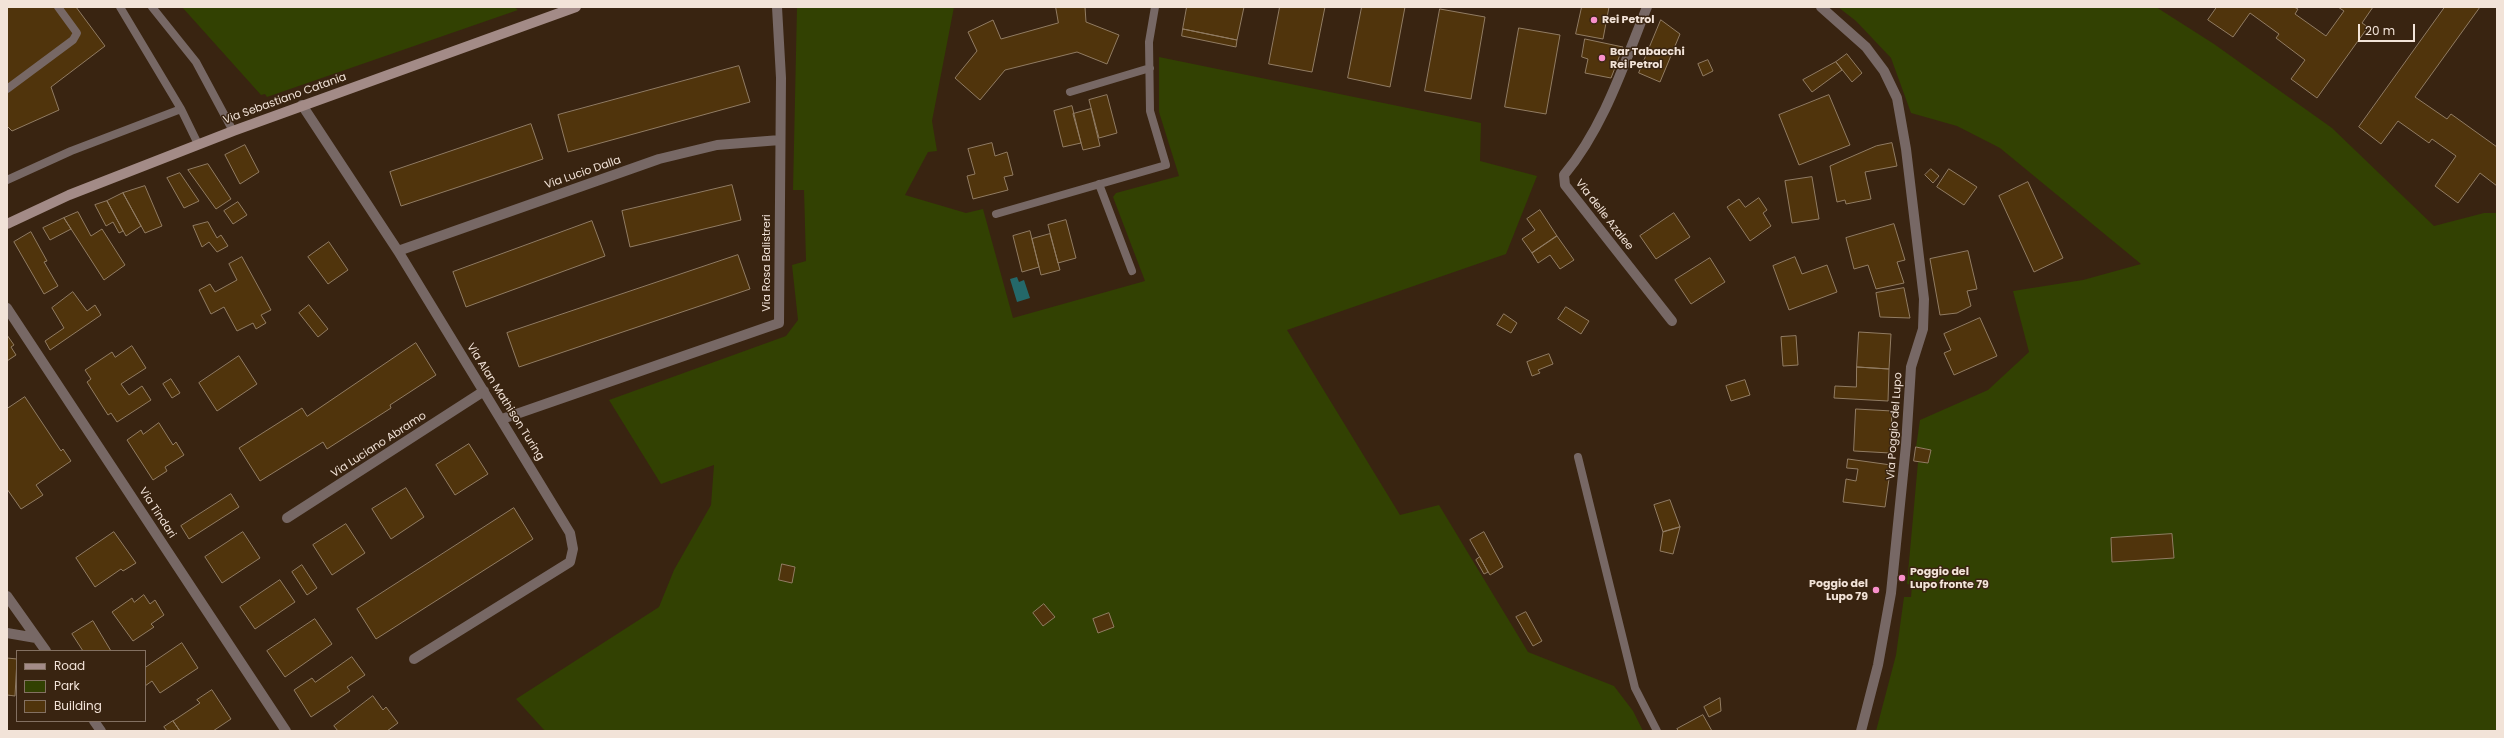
<!DOCTYPE html>
<style>
body{margin:0}
#map{position:relative;width:2504px;height:738px;overflow:hidden;background:#392411;font-family:Poppins,sans-serif}
canvas{display:block}
.frame{position:absolute;inset:0;border:8px solid #f2e3d8;pointer-events:none}
.legend{position:absolute;left:16px;top:650px;width:130px;height:72px;box-sizing:border-box;background:#392411;border:1px solid #837061;margin:0;padding:5px 7px;list-style:none;font-size:12px;color:#f2e3d8}
.legend li{display:flex;align-items:center;gap:8px;height:20px}
.legend b{width:20px;border:1px solid #837061}
.scale{position:absolute;left:2358px;top:24px;width:57px;height:18px;box-sizing:border-box;border:2px solid #f2e3d8;border-top:0;padding-left:5px;font-size:12px;line-height:14px;white-space:nowrap;color:#f2e3d8;-webkit-text-stroke:3px #392411;paint-order:stroke}
</style>
<div id="map">
<canvas width="2504" height="738"></canvas>
<div class="frame"></div>
<ul class="legend">
<li><b style="height:5px;background:#a38b87"></b>Road</li>
<li><b style="height:11px;background:#324102"></b>Park</li>
<li><b style="height:11px;background:#50340c"></b>Building</li>
</ul>
<div class="scale">20 m</div>
</div>
<script>
const ctx = document.querySelector('canvas').getContext('2d');
ctx.lineJoin = 'round';
function fill(path, color) { ctx.fillStyle = color; ctx.fill(path, 'evenodd'); }
function stroke(path, color, width, dash) { ctx.strokeStyle = color; ctx.lineWidth = width; ctx.lineCap = dash ? 'butt' : 'round'; ctx.setLineDash(dash || []); ctx.stroke(path); }
function label(font, color, halo, rows, align = 'center') {
  ctx.font = font + ' Poppins,sans-serif'; ctx.lineWidth = 3; ctx.setLineDash([]); ctx.textBaseline = 'middle'; ctx.strokeStyle = halo; ctx.fillStyle = color; for (const [text, x, y, turn = 0] of rows) {
    ctx.save(); ctx.translate(x, y); ctx.rotate((+turn || 0) * Math.PI / 180); ctx.textAlign = isNaN(turn) ? turn : align; if (halo) ctx.strokeText(text, 0, 0); ctx.fillText(text, 0, 0); ctx.restore();
  }
}
const green = new Path2D(`
 M182,7H514L518,10L267,97L265,94L261,95Z
 M797,7H954L932,121L937,151L928,152L905,195L966,213L983,209L1013,318L1145,281L1113,197L1116,193L1179,176L1159,112V57L1481,123L1480,161L1537,176L1506,254L1287,330L1400,515L1439,505L1528,652L1614,686L1633,711L1643,731H545L516,699L659,607L674,570L711,505L714,465L661,484L609,400L786,336L798,320L792,265L806,261L804,190H793Z
 M1838,7H2156L2214,44L2332,128L2434,226L2484,213H2497V731H1876L1896,655L1904,597H1911L1912,585L1907,584L1918,462L1928,463L1930,450L1916,447L1920,420L1988,390L2029,352L2013,291L2083,280L2141,264L2000,148L1957,126L1911,113L1891,58L1856,21Z`);
const water = new Path2D(`
 M1017,277L1019,282L1024,280L1030,298L1017,302L1010,279Z`);
const building = new Path2D(`
 M7,7H76L105,46L51,87L59,110L12,131L7,126Z
 M1056,7H1085L1086,22L1119,35L1107,64L1077,52L1005,70L980,100L955,78L977,51L968,32L993,20L1001,39L1058,23Z
 M1187,7H1244L1237,40L1183,29Z
 M1280,7H1325L1312,72L1269,64Z
 M1362,7H1405L1390,87L1348,78Z
 M1582,7H1609L1603,39L1576,34Z
 M2217,7H2294L2298,9L2295,14L2326,36L2344,11L2338,7H2373L2362,23L2368,27L2317,98L2291,79L2305,60L2276,38L2279,34L2250,13L2233,37L2208,20Z
 M2445,7H2480L2415,97L2447,119L2451,114L2497,147V186L2480,173L2458,203L2435,186L2456,156L2432,139L2429,143L2398,121L2381,144L2359,127Z
 M1440,9L1485,17L1471,99L1425,91Z
 M1661,20L1680,34L1660,82L1639,73Z
 M1519,28L1560,35L1546,114L1505,107Z
 M1183,29L1237,40L1236,47L1182,36Z
 M1585,39L1623,47L1611,78L1585,73L1588,59L1582,57Z
 M1847,54L1862,73L1852,82L1836,62Z
 M1708,60L1713,71L1703,76L1698,64Z
 M1836,62L1842,70L1812,92L1803,80Z
 M739,66L750,102L568,152L558,115Z
 M1107,95L1117,133L1099,138L1089,100Z
 M1829,95L1850,145L1799,165L1779,115Z
 M1072,106L1081,143L1063,147L1054,111Z
 M1091,109L1100,146L1083,150L1073,114Z
 M531,124L543,159L401,206L390,172Z
 M992,143L995,156L1007,152L1013,175L1004,177L1008,190L973,199L967,176L975,174L968,149Z
 M1892,143L1897,166L1865,172L1871,199L1846,204L1845,200L1837,202L1830,166L1876,146Z
 M245,145L259,172L240,184L225,155Z
 M208,164L231,199L216,209L188,170Z
 M1931,169L1939,176L1933,183L1925,175Z
 M1949,169L1977,187L1964,205L1937,187Z
 M180,173L199,201L184,208L167,178Z
 M1812,177L1819,219L1792,223L1785,181Z
 M2028,182L2063,258L2034,272L1999,196Z
 M732,185L741,220L630,247L622,211Z
 M145,186L162,226L145,233L123,193Z
 M123,193L141,226L126,236L107,201Z
 M1759,198L1767,210L1763,213L1771,226L1750,241L1727,207L1739,199L1745,207Z
 M107,201L123,231L119,233L113,222L106,226L95,205Z
 M238,202L247,215L233,224L224,211Z
 M1540,210L1557,236L1532,253L1522,239L1535,230L1527,219Z
 M78,212L91,236L102,229L125,265L104,280L64,218Z
 M1674,213L1690,237L1656,259L1640,236Z
 M64,218L71,229L50,240L43,228Z
 M1066,220L1076,258L1058,263L1048,225Z
 M592,221L605,256L466,307L453,272Z
 M208,222L217,238L221,235L228,246L217,252L209,242L202,247L193,226Z
 M1894,224L1905,260L1897,262L1904,283L1876,289L1868,265L1854,269L1846,238Z
 M1030,231L1039,267L1022,272L1013,236Z
 M31,232L47,261L44,262L58,286L44,294L14,242Z
 M1050,234L1060,270L1041,275L1032,239Z
 M1557,236L1574,260L1560,269L1550,255L1538,263L1532,253Z
 M329,242L348,270L328,284L308,257Z
 M1968,251L1977,289L1967,291L1971,306L1957,313L1940,315L1930,259Z
 M738,255L750,289L519,367L507,333Z
 M242,257L271,310L261,315L266,323L256,329L253,323L237,331L224,307L211,314L199,290L210,284L215,292L237,280L229,264Z
 M1795,257L1802,274L1827,265L1837,292L1789,310L1773,266Z
 M1710,258L1725,282L1691,304L1675,280Z
 M1904,288L1910,318L1880,317L1876,293Z
 M73,292L87,311L95,305L101,315L50,350L45,341L64,328L52,308Z
 M309,305L328,329L318,337L299,313Z
 M1566,307L1589,321L1581,334L1558,319Z
 M1504,314L1517,323L1511,333L1497,325Z
 M1980,318L1997,356L1954,375L1944,353L1951,350L1944,334Z
 M1859,332L1891,334L1889,369L1857,367Z
 M7,335L14,345L11,347L16,355L7,361Z
 M1796,336L1798,365L1783,366L1781,337Z
 M416,343L436,375L390,405L391,408L327,449L323,442L260,481L239,448L302,408L307,416Z
 M132,346L146,368L121,384L129,395L142,386L151,400L117,422L111,413L108,415L87,382L91,379L85,370L112,352L115,357Z
 M1549,354L1553,364L1538,370L1540,373L1532,376L1527,362Z
 M239,356L257,384L217,411L199,383Z
 M1857,367L1889,369L1888,401L1834,398L1835,386L1856,387Z
 M171,379L180,393L172,398L163,384Z
 M1745,380L1750,395L1731,401L1726,386Z
 M25,397L61,451L63,449L71,461L36,485L43,495L21,509L7,489V409Z
 M1856,409L1892,411L1890,453L1854,451Z
 M159,423L173,445L176,442L184,455L165,467L167,471L153,480L127,440L141,430L143,434Z
 M469,444L488,474L455,495L436,465Z
 M1916,447L1931,450L1928,463L1914,461Z
 M1848,459L1891,465L1885,507L1843,502L1846,479L1856,481L1858,469L1847,468Z
 M406,488L424,517L391,539L372,509Z
 M231,494L239,507L189,539L181,526Z
 M1670,500L1680,527L1663,532L1654,505Z
 M514,508L533,539L376,639L357,609Z
 M346,524L365,553L332,575L313,545Z
 M1680,527L1673,554L1660,551L1663,532Z
 M114,532L136,563L123,571L121,569L95,587L76,558Z
 M243,532L260,558L222,583L205,557Z
 M1484,532L1503,567L1490,575L1470,540Z
 M2172,534L2174,558L2112,562L2111,538Z
 M1480,557L1488,572L1484,574L1476,560Z
 M782,564L795,567L792,583L779,580Z
 M302,565L317,588L307,595L292,572Z
 M280,580L295,602L255,629L240,607Z
 M144,595L150,604L155,600L164,615L151,624L154,627L133,641L112,612L132,598L134,602Z
 M1044,604L1055,617L1043,626L1033,613Z
 M1526,612L1542,641L1533,646L1516,617Z
 M1109,613L1114,627L1098,633L1093,619Z
 M315,619L332,644L285,677L267,651Z
 M93,621L111,651H83L72,634Z
 M182,643L198,668L160,693L152,681L145,686V668Z
 M352,657L365,675L347,687L350,691L311,717L294,690L312,678L315,682Z
 M7,658L17,659L15,696L7,695Z
 M212,690L231,719L213,731H180L173,721L200,703L197,700Z
 M373,696L383,710L386,707L398,723L387,731H338L334,726Z
 M1720,698L1721,711L1709,717L1704,707Z
 M1703,715L1712,731H1679L1677,729Z
 M173,721L180,731H167L164,727Z`);
const service = new Path2D(`
 M120,7L181,109L198,144
 M152,7L196,62L233,131
 M7,89L73,40L77,33L58,7
 M1070,92L1150,68
 M7,180L71,151L181,109
 M1099,184L1132,271
 M996,214L1166,165L1150,111L1149,42L1155,7
 M1578,457L1635,688L1657,731`);
const minor = new Path2D(`
 M1647,7C1624,64 1604,127 1564,175L1565,185L1672,321
 M302,105L398,251L570,533L573,549L570,562L414,659
 M398,251L659,159L717,145L780,140
 M7,308L286,731
 M502,419L779,323L781,78L777,7
 M287,518L484,391
 M7,596L46,651
 M7,633L36,638
 M94,721L101,731`);
const tertiary = new Path2D(`
 M1821,7L1866,47L1884,71L1897,98L1906,149L1924,299L1923,329L1911,367L1906,445L1891,593L1878,665L1861,731`);
const secondary = new Path2D(`
 M7,224L69,195L233,131L576,7`);
const markers = [
 [1594,20,4,"#f890cb"],
 [1602,58,4,"#f890cb"],
 [1902,578,4,"#f890cb"],
 [1876,590,4,"#f890cb"]
];
const poiNames = [
 ["Rei Petrol",1602,20],
 ["Bar Tabacchi",1610,52],
 ["Rei Petrol",1610,65],
 ["Poggio del",1910,572],
 ["Lupo fronte 79",1910,585],
 ["Poggio del",1868,584,"right"],
 ["Lupo 79",1868,597,"right"]
];
const streetNames = [
 ["Via Sebastiano Catania",285,99,-20],
 ["Via Lucio Dalla",583,173,-19],
 ["Via delle Azalee",1604,215,52],
 ["Via Rosa Balistreri",767,263,-90],
 ["Via Alan Mathison Turing",505,402,58],
 ["Via Poggio del Lupo",1895,426,-86],
 ["Via Luciano Abramo",379,445,-33],
 ["Via Tindari",157,513,57]
];
fill(green, '#324102');
fill(water, '#246869');
fill(building, '#50340c');
stroke(building, '#917c63', 1);
stroke(service, '#776865', 8);
stroke(minor, '#776865', 10);
stroke(tertiary, '#776865', 10);
stroke(secondary, '#a38b87', 10);
for (const [x, y, r, color] of markers) { const dot = new Path2D(); dot.arc(x, y, r, 0, 2 * Math.PI); ctx.fillStyle = color; ctx.fill(dot); stroke(dot, '#392411', 1.5); }
label('bold 11px', '#f2e3d8', '#392411', poiNames, 'left');
label('11px', '#f2e3d8', '#392411', streetNames);
</script>
